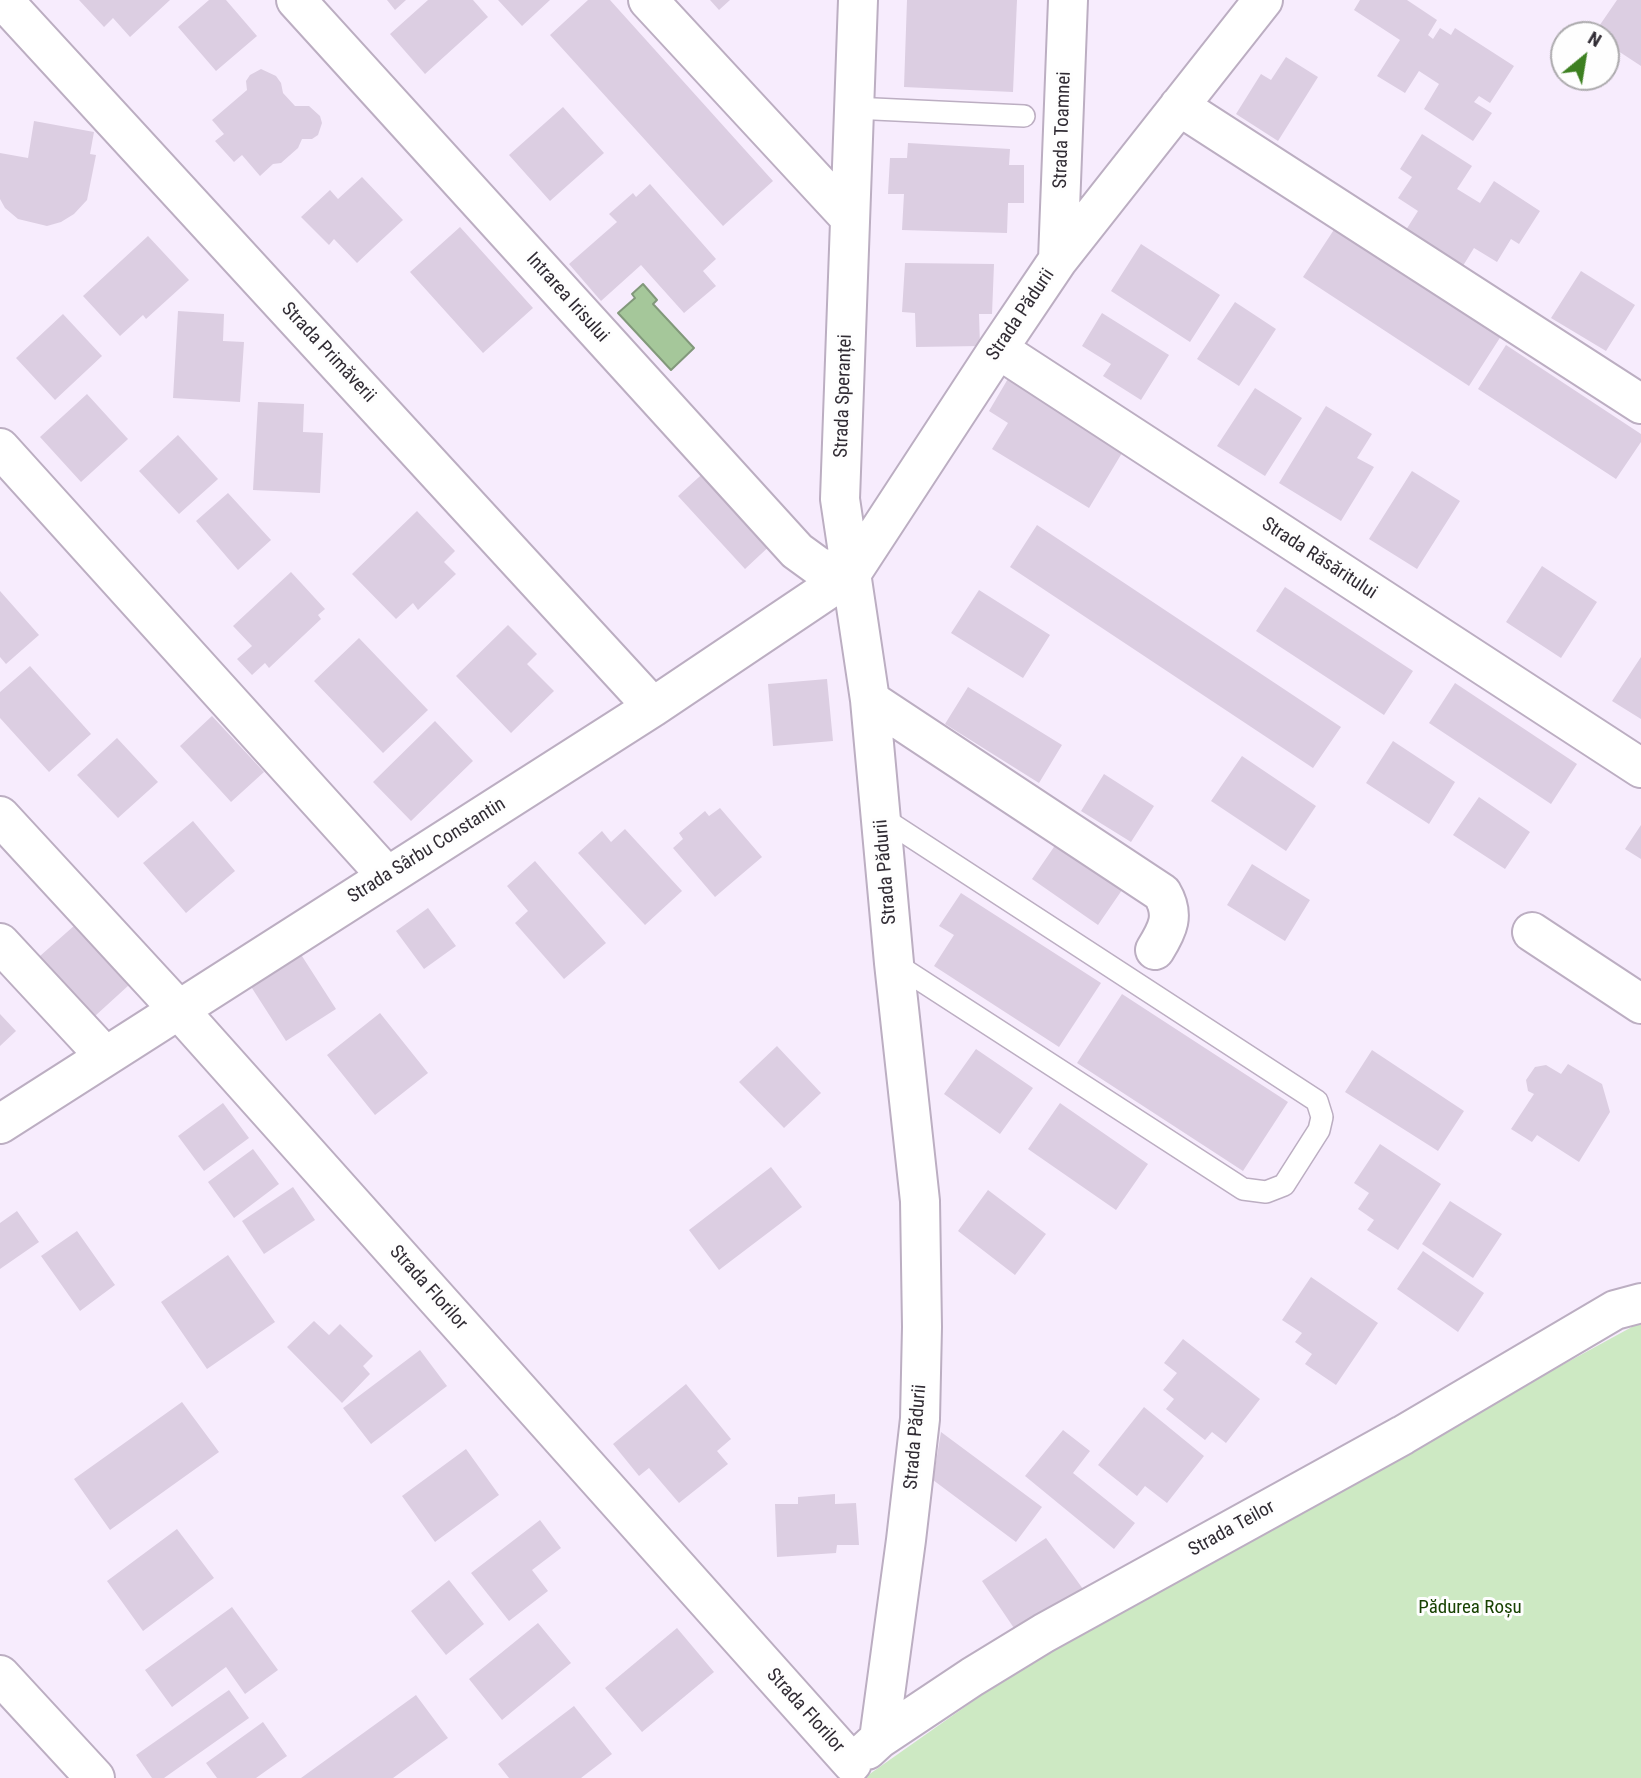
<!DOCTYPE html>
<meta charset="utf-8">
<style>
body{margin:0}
#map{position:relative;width:1641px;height:1778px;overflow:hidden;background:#f7ecfd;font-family:"Roboto Condensed",sans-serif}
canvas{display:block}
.north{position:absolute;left:1550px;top:21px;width:70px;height:70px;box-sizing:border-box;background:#fefefe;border:2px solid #acaaad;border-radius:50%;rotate:30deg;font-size:19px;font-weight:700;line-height:28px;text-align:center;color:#312c34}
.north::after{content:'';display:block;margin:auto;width:24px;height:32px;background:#3d8021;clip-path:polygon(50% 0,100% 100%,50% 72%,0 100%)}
</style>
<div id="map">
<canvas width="1641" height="1778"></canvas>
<div class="north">N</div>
</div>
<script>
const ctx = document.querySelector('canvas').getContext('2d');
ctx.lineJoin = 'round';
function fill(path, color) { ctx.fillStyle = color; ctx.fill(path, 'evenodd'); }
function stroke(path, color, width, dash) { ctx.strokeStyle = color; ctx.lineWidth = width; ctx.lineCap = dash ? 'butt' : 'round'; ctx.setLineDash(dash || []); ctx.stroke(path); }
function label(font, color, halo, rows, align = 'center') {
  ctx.font = font + ' "Roboto Condensed",sans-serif'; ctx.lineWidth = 6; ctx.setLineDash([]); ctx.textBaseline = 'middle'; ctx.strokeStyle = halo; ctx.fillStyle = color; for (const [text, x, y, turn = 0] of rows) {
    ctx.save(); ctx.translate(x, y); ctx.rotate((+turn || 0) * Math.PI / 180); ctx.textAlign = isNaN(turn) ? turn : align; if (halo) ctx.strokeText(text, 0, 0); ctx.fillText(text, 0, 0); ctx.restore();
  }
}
const green = new Path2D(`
 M1641,1322V1778H864L1064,1637Z`);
const water = new Path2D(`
 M643,284L657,300L653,304L694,348L671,370L618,313L635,298L632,294Z`);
const building = new Path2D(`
 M79,0H170L130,37L113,18L104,27Z
 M209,0H226L257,36L216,71L178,27Z
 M387,0H406L395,10Z
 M428,0H473L488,17L425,74L390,34Z
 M498,0H550L522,26Z
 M588,0H610L773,181L723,226L550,35Z
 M710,0H730L719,10Z
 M907,0H1017L1013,92L904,87Z
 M1360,0H1407L1437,20L1428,35L1433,39L1440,28L1451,35L1455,28L1514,66L1490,103L1479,96L1474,102L1492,113L1473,141L1424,109L1439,84L1419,71L1405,93L1377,76L1400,40L1354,10Z
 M1617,0H1641V66L1606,43V35H1593Z
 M1286,57L1318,77L1278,141L1236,114L1261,74L1271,80Z
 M261,69L276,76L281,83L283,93L295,106H309L320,116L322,123L318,135L312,139H302L298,148L281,163L273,164L260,176L242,155L234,162L215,141L224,134L212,120L247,90L246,81L250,75Z
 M563,107L604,153L550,201L509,155Z
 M34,121L94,132L90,154L96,155L87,200L74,214L61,222L47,226L18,219L5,208L0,199V153L28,158Z
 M1422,134L1472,166L1457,189L1480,203L1494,181L1540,211L1519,244L1511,239L1497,262L1474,248L1461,269L1404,233L1418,211L1398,198L1412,177L1400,169Z
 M908,143L1010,149L1009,165H1024V203H1008L1007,233L902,230L904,194H888L890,158H907Z
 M362,177L403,220L357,263L334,239L329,245L301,217L330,190L338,199Z
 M650,184L716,259L703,271L716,286L684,313L641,265L601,301L569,264L617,222L609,214L633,193L636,197Z
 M1337,225L1503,333L1469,386L1303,277Z
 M460,227L533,308L483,353L410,272Z
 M148,236L189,280L146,319L143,315L120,336L83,296Z
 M1141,244L1220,295L1190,342L1111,291Z
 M905,263L994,264L992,314H979L980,346L916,347L915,313L902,312Z
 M1581,271L1635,305L1606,351L1551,318Z
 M1235,302L1276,329L1239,386L1197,359Z
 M178,311L224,314L223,341L244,342L240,402L173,398Z
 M1102,313L1169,355L1141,400L1103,376L1111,364L1082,346Z
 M63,314L102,356L55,400L16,358Z
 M1506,345L1641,434V442L1616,479L1478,389Z
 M1009,377L1125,448L1089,508L992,449L1008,423L989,411Z
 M1255,388L1302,418L1265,476L1217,446Z
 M87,394L128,439L81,482L40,437Z
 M258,402L304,404L303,432L323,433L320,493L253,490Z
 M1326,406L1372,434L1357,458L1374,467L1341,521L1279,483Z
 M178,435L218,479L179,514L139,471Z
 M709,468L776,540L745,569L678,496Z
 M1412,471L1460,501L1417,569L1369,539Z
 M228,493L271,540L238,570L196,521Z
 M417,511L455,551L444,562L456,574L418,610L413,603L396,619L352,574Z
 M1037,525L1341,727L1313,768L1010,567Z
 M1542,566L1597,602L1561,658L1506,622Z
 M291,572L325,609L318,615L321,619L269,668L265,663L252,675L237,659L252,646L233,626Z
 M1285,587L1413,671L1384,715L1256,631Z
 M979,590L1050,635L1023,678L951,633Z
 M0,591L39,635L6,664L0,657Z
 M508,625L537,654L527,664L554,691L511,733L456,676Z
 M359,638L428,710L383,753L314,681Z
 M1641,657V719L1612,701Z
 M30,666L91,734L49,772L0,718V692Z
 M827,679L833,741L773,746L768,684Z
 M1455,683L1577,764L1551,804L1429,723Z
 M968,687L1062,745L1039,783L945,724Z
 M212,716L264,772L231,802L180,746Z
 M435,721L473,761L411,821L373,782Z
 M117,738L158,782L118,818L77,775Z
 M1393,741L1455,782L1429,824L1366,783Z
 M1242,756L1316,806L1286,851L1211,801Z
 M1104,774L1154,806L1131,842L1081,811Z
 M1479,797L1530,832L1505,869L1453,835Z
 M720,808L762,857L715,897L673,848L683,839L679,833L705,811L709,816Z
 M193,821L235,871L186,913L143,863Z
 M1641,825V859L1625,849Z
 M625,829L682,891L645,925L578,853L602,831L611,842Z
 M1056,844L1122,890L1098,925L1032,879Z
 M535,861L606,943L564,979L515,923L528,911L507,886Z
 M1252,864L1310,900L1285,941L1227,905Z
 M961,893L1101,983L1059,1047L934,966L954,935L939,926Z
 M428,908L456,946L424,969L396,931Z
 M75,925L129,985L95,1016L40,956Z
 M300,953L336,1009L286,1041L250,985Z
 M1122,994L1288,1102L1243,1171L1077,1063Z
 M380,1013L428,1073L375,1115L327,1055Z
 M0,1014L16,1031L0,1046Z
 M777,1046L821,1093L784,1128L739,1082Z
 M976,1049L1033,1088L1000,1134L944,1094Z
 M1372,1050L1464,1111L1438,1151L1345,1092Z
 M1568,1064L1602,1084L1610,1112L1579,1162L1537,1135L1532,1142L1511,1129L1534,1094L1528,1091L1526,1080L1535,1067L1546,1065L1561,1074Z
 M223,1103L249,1138L204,1171L178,1136Z
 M1060,1103L1148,1164L1116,1210L1028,1149Z
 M1380,1144L1441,1184L1398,1250L1367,1230L1374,1220L1358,1209L1369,1193L1354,1183Z
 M253,1149L279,1184L234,1218L208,1182Z
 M771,1167L802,1207L719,1270L689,1230Z
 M293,1187L315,1220L264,1254L242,1221Z
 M988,1190L1046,1234L1015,1275L958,1231Z
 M1450,1201L1502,1234L1473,1278L1422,1244Z
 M17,1211L39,1242L0,1269V1223Z
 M77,1231L115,1285L80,1311L41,1256Z
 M1423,1251L1484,1293L1458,1332L1397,1289Z
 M228,1255L275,1322L207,1369L161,1302Z
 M1311,1277L1378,1323L1336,1385L1305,1364L1312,1354L1295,1342L1302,1333L1282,1320Z
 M314,1321L329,1335L340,1324L373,1356L363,1366L370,1374L342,1403L287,1347Z
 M1183,1339L1260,1399L1226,1443L1212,1432L1205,1440L1166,1409L1174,1399L1163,1390L1177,1373L1164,1363Z
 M420,1350L447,1386L371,1444L343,1408Z
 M686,1384L731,1439L717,1451L728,1464L679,1503L649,1468L639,1476L613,1444Z
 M182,1402L219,1452L110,1530L74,1479Z
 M1144,1407L1204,1456L1167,1503L1145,1486L1137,1496L1098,1465Z
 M1063,1430L1090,1451L1073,1473L1135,1523L1114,1549L1025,1476Z
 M941,1432L1042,1507L1016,1542L933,1480Z
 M466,1449L499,1495L435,1542L402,1496Z
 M835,1494V1504L856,1503L859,1545H837L836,1553L777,1557L775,1504H798V1497Z
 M540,1520L561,1548L532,1570L548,1591L509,1621L471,1573Z
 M177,1529L214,1578L143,1631L107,1581Z
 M1046,1538L1083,1589L1018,1634L982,1581Z
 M449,1580L484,1624L446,1655L411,1611Z
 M232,1607L278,1670L245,1694L226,1667L172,1707L145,1670Z
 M538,1623L571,1663L502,1720L469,1679Z
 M677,1628L714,1672L642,1732L605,1688Z
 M229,1690L249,1718L164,1778H152L136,1755Z
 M416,1695L448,1738L393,1778H301Z
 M574,1706L612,1754L581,1778H509L498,1764Z
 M263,1722L287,1756L256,1778H217L206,1763Z`);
const service = new Path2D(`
 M853,108L1024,116
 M881,817L1317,1101L1322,1117L1319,1130L1284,1185L1266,1192L1243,1189L894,963`);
const minor = new Path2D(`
 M3,0L653,707
 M296,0L797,551L819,567L851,574
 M648,0L849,217
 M858,0L840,499L870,700L894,963L920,1201L922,1327L920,1419L906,1540L879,1739
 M1179,106L1641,404
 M1058,260L1068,0
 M998,349L1641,768
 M0,448L387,876
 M870,700L1162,893C1175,915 1168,929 1155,950
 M0,816L178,1009L852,1763
 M1532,932L1641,1004
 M0,943L105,1056
 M0,1124L653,707L851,574L998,349L1058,260L1263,0
 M867,1750L879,1739L972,1677L1044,1633L1403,1435L1615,1310L1641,1303`);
const secondary = new Path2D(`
 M0,1675L95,1778`);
const streetNames = [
 ["Strada Toamnei",1063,130,-88],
 ["Intrarea Irisului",567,298,48],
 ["Strada Pădurii",1021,315,-56],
 ["Strada Primăverii",328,353,47],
 ["Strada Speranței",844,396,-88],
 ["Strada Răsăritului",1319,559,33],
 ["Strada Sârbu Constantin",427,851,-32],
 ["Strada Pădurii",886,872,-95],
 ["Strada Florilor",428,1288,48],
 ["Strada Pădurii",916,1437,-85],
 ["Strada Teilor",1232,1529,-29],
 ["Strada Florilor",805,1711,48]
];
const parkNames = [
 ["Pădurea Roșu",1470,1608]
];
fill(green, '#cde9c3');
fill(water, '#a5c79a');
stroke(water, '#82987b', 2);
fill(building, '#dccee2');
stroke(service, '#bcaec2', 24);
stroke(minor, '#bcaec2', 42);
stroke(secondary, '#bcaec2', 42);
stroke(service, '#fff', 21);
stroke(minor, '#fff', 38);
stroke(secondary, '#fff', 38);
label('19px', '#312c34', '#fefefe', streetNames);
label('19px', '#184202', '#fefefe', parkNames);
</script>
